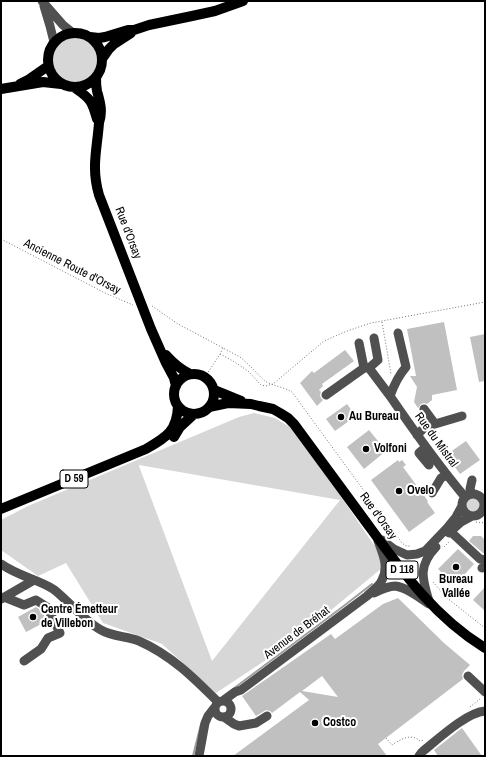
<!DOCTYPE html>
<meta charset="utf-8">
<style>
body{margin:0}
#map{position:relative;width:486px;height:757px;overflow:hidden;background:#fff;font-family:"Archivo Narrow",sans-serif}
canvas{display:block}
.frame{position:absolute;inset:0;border:2px solid #000;pointer-events:none}
</style>
<div id="map">
<canvas width="486" height="757"></canvas>
<div class="frame"></div>
</div>
<script>
const ctx = document.querySelector('canvas').getContext('2d');
ctx.lineJoin = 'round';
function fill(path, color) { ctx.fillStyle = color; ctx.fill(path, 'evenodd'); }
function stroke(path, color, width, dash) { ctx.strokeStyle = color; ctx.lineWidth = width; ctx.lineCap = dash ? 'butt' : 'round'; ctx.setLineDash(dash || []); ctx.stroke(path); }
function label(font, color, halo, rows, align = 'center') {
  ctx.font = font + ' "Archivo Narrow",sans-serif'; ctx.lineWidth = 4; ctx.setLineDash([]); ctx.textBaseline = 'middle'; ctx.strokeStyle = halo; ctx.fillStyle = color; for (const [text, x, y, turn = 0] of rows) {
    ctx.save(); ctx.translate(x, y); ctx.rotate((+turn || 0) * Math.PI / 180); ctx.textAlign = isNaN(turn) ? turn : align; if (halo) ctx.strokeText(text, 0, 0); ctx.fillText(text, 0, 0); ctx.restore();
  }
}
const green = new Path2D(`
 M51 60a23 23 0 1 1 46 0a23 23 0 1 1-46 0Z
 M254,413L275,418L293,429L320,466L376,548L379,554L382,568L290,644L216,693L162,644L103,623L66,563L38,576L1,550V520L28,506L239,417ZM139,465L340,500L212,661L139,466Z
 M465 505a8 8 0 1 1 16 0a8 8 0 1 1-16 0Z`);
const stream = new Path2D(`
 M233,689L345,605L372,584
 M193,756L201,724`);
const building = new Path2D(`
 M444,322L457,390L432,395V400L427,404L424,403L421,404L418,408L414,402L417,387L410,376H416L407,329Z
 M485,334V381L479,382L470,337Z
 M345,350L354,361L322,384L323,386L319,390L321,392L320,395L321,398L323,400L317,406L300,383L312,371L314,373Z
 M347,404L356,416L335,431L326,419Z
 M369,430L386,451L364,469L347,447Z
 M466,441L480,460L460,474L446,455Z
 M398,460L399,462L402,460L406,465L403,467L428,501L427,502L435,513L409,532L371,480Z
 M473,536H481L485,540V554L483,553L469,541Z
 M458,549L474,564L455,585L438,569Z
 M485,587V611L473,600Z
 M398,598L444,643L470,665L464,671L462,675L463,679L378,744L387,756H233L309,700L300,692L272,713L270,711L266,710L256,716L242,696L331,634L335,639L383,604ZM322,676L338,697L302,691Z
 M36,607L39,609L41,612L42,611L47,621L26,632L18,617Z
 M462,728L482,756H438L434,750Z`);
const path = new Path2D(`
 M1,239L105,293L133,305
 M152,306L178,324L240,357C249,364 256,373 265,381C273,386 284,387 292,392L402,543L406,546H411
 M382,322L391,374
 M220,354L233,361L248,371L261,385L266,386L273,384L324,341L347,331L371,323L485,302
 M205,377L220,354L223,348
 M476,522L485,523
 M444,547L449,542
 M433,582L447,598L485,628
 M470,707L480,699
 M386,738L392,745C401,739 411,733 420,741L424,740`);
const minor = new Path2D(`
 M42,1L63,25L73,33
 M44,6L50,26L54,42
 M398,333L406,367C398,376 394,385 390,396C414,431 438,465 465,497
 M359,343L364,368
 M369,368L378,360L374,338
 M326,395L364,368H369L390,396
 M424,409L435,424
 M417,435L425,427L462,416
 M426,447L419,453L429,465
 M472,480L470,489L472,494
 M432,493L441,478L447,475
 M462 505a11 11 0 1 1 22 0a11 11 0 1 1-22 0Z
 M451,532L480,559L485,560
 M449,533L461,522L472,516
 M382,540L394,549L407,555L417,554L425,551L447,528L456,517L462,506
 M1,564C18,576 37,579 53,589C59,593 65,600 71,605C80,614 90,624 101,630C113,637 127,636 139,641C171,655 194,678 218,702
 M482,568L485,567
 M374,593C380,590 388,586 395,586C406,587 420,598 429,604
 M4,597L24,605L36,600L47,607L60,633L48,638L41,649L24,661
 M1,599L34,580
 M429,601C422,578 418,566 436,547
 M468,676L485,692
 M224,700L235,692L241,690L367,596C372,591 380,586 382,580C389,567 383,554 378,541
 M215 709a8 8 0 1 1 16 0a8 8 0 1 1-16 0Z
 M224,717L234,724L239,726L256,723L267,716
 M199,756L205,723L208,716L215,707
 M419,756L422,752C437,740 467,712 485,711`);
const major = new Path2D(`
 M48 60a27 27 0 1 1 54 0a27 27 0 1 1-54 0Z
 M90,37L99,38L105,37L128,30H134L149,25L192,16L215,11L243,1
 M102,59L109,49L114,44L131,33
 M96,78C96,82 96,86 97,91C100,102 103,111 99,123C97,150 91,167 99,195L151,329L166,363L174,378L176,386
 M20,84L28,80L48,66
 M75,88C91,99 92,101 97,119
 M1,89L43,82L61,84
 M166,355C173,363 180,369 190,374
 M174 394a20 20 0 1 1 40 0a20 20 0 1 1-40 0Z
 M214,390L241,401
 M209,407L228,403L251,404L259,406L273,409L280,413L288,418L294,424C318,457 342,489 366,522C401,570 434,617 485,648
 M174,437L180,427L194,414
 M1,509L146,449C167,437 177,431 178,406`);
const markers = [
 [341,417,4,"#000"],
 [366,449,4,"#000"],
 [399,491,4,"#000"],
 [456,567,4,"#000"],
 [33,617,4,"#000"],
 [315,723,4,"#000"]
];
const shields = [
 [74,479,28],
 [402,570,32]
];
const shieldNames = [
 ["D 59",74,479],
 ["D 118",402,570]
];
const streetNames = [
 ["Rue d'Orsay",128,233,69],
 ["Ancienne Route d'Orsay",72,267,27],
 ["Rue du Mistral",436,440,54],
 ["Rue d'Orsay",378,516,54],
 ["Avenue de Bréhat",297,633,-37]
];
const poiNames = [
 ["Au Bureau",349,417],
 ["Volfoni",374,449],
 ["Ovelo",407,491],
 ["Bureau",456,580,"center"],
 ["Vallée",456,594,"center"],
 ["Centre Émetteur",41,610],
 ["de Villebon",41,624],
 ["Costco",323,723]
];
fill(green, '#d7d7d7');
stroke(stream, '#9e9e9e', 2);
fill(building, '#c0c0c0');
stroke(path, '#727272', 1, [1, 2]);
stroke(minor, '#505050', 9);
stroke(major, '#000', 10);
for (const [x, y, r, color] of markers) { const dot = new Path2D(); dot.arc(x, y, r, 0, 2 * Math.PI); ctx.fillStyle = color; ctx.fill(dot); stroke(dot, '#fff', 1.5); }
for (const [x, y, w] of shields) { const box = new Path2D(); box.roundRect(x - w / 2, y - 9, w, 18, 3); ctx.fillStyle = '#fff'; ctx.fill(box); stroke(box, '#000', 1); }
label('bold 11px', '#000', null, shieldNames);
label('12px', '#000', '#fff', streetNames);
label('bold 12px', '#000', '#fff', poiNames, 'left');
</script>
